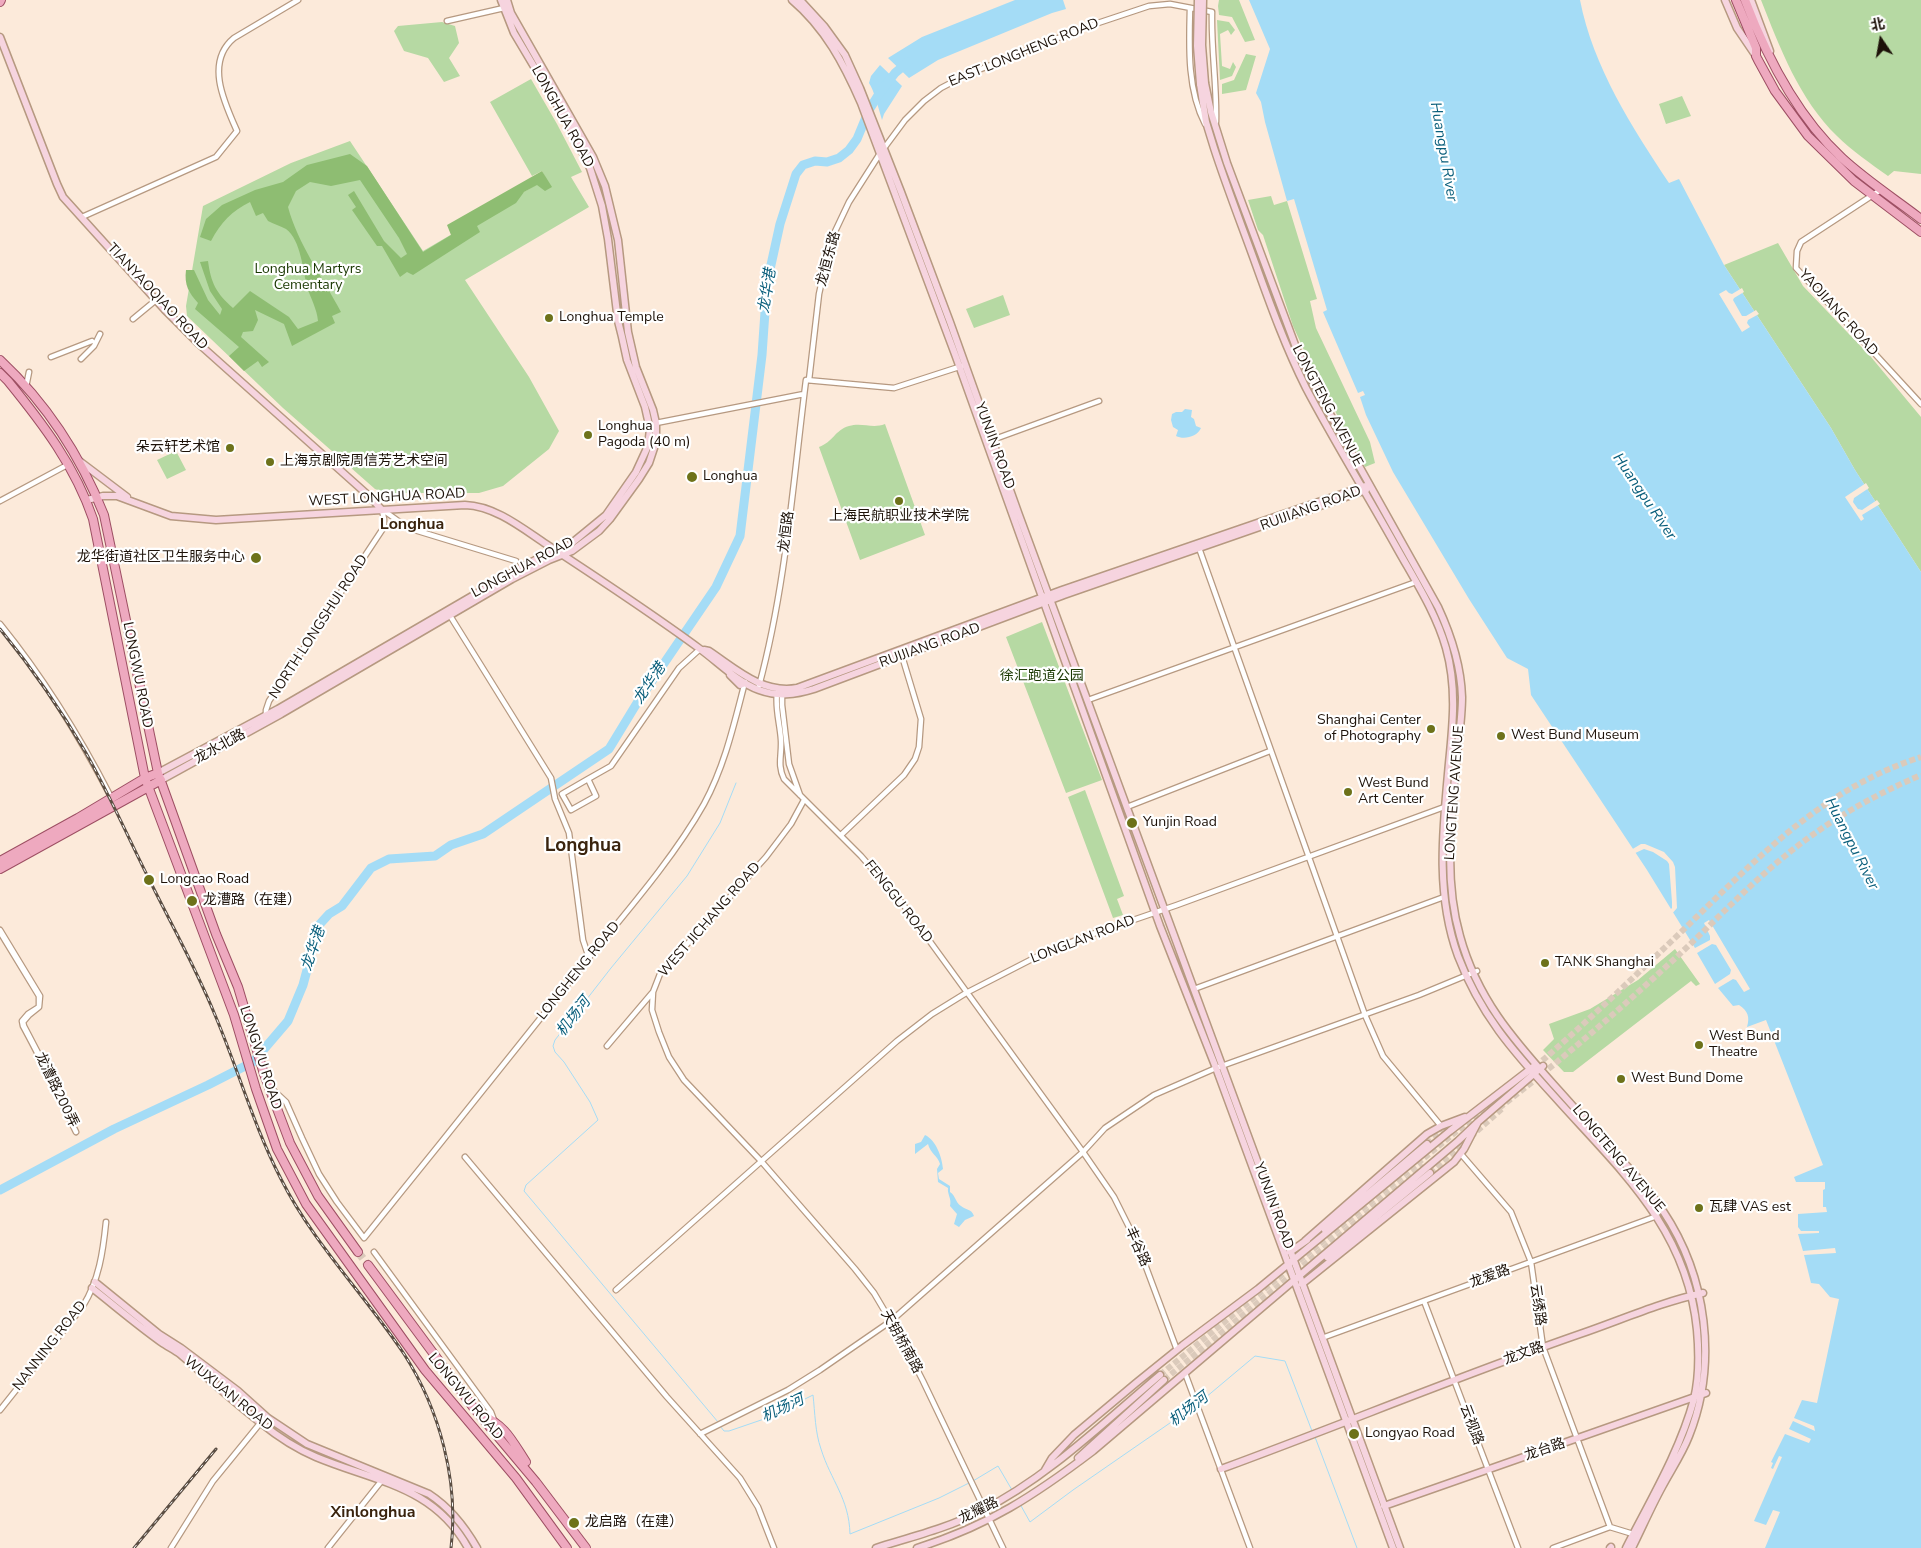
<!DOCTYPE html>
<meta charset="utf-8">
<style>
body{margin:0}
#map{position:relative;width:1921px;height:1548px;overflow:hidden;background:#fceada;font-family:"Nunito Sans","Noto Sans SC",sans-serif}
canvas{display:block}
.north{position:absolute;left:1856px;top:15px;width:50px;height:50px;-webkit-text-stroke:4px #fff;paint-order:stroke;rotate:348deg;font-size:14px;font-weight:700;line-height:20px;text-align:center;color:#1d1209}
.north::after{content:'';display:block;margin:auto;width:18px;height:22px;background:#1d1209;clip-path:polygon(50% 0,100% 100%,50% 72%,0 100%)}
</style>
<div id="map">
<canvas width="1921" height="1548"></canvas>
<div class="north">北</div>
</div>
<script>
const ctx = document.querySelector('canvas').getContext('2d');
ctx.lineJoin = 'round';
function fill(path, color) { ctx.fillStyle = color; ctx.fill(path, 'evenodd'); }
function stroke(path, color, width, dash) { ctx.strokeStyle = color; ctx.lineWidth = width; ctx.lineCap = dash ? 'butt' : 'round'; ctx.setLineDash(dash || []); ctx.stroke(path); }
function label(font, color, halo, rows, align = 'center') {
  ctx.font = font + ' "Nunito Sans","Noto Sans SC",sans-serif'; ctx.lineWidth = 4.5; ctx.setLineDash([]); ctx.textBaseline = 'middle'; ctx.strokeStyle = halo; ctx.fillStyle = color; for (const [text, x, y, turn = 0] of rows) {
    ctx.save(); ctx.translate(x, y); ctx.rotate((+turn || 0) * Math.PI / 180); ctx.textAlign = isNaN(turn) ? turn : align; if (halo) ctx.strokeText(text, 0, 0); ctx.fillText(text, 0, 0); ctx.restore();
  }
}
const green = new Path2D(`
 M1219,0H1239L1255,40L1245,42L1232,17L1219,15L1218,6Z
 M1761,0H1921V174L1894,171L1888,176C1870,163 1852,151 1837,136C1799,99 1780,48 1761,0Z
 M1217,20L1229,22L1235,30L1231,35L1228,30L1220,34L1222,66L1230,69L1233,62L1236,67L1232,76L1220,80Z
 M442,22L455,26L459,43L449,58L460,76L444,82L428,58L404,51L394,31L398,26Z
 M1246,54L1256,56L1246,90L1222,94V84L1234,80Z
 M531,79L557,124L582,172L571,177L589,207L465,280L529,377L559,431L549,449L503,486L479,493H386L375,489L283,408L187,316L186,306L203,206L291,163L350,141L423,251L546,179L542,171L532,176L490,102Z
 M1682,96L1691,116L1666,124L1659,104Z
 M1271,196L1274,205L1287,201L1317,299L1310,301L1316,328L1370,442L1375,463L1365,467L1313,370L1293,326L1263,235L1258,230L1248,200Z
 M1778,243L1803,286L1871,357L1921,417V572L1855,470L1831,428L1724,265Z
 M1003,295L1010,315L974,328L966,309Z
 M885,424L925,535L860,560L819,447C833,442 835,430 849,426C862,422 872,429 885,424Z
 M176,451L186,470L167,479L157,460Z
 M1042,622L1102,780L1066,793L1006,637Z
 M1085,790L1124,896L1117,899L1123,915L1113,918L1068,797Z
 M1675,949L1700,984L1696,986L1691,981L1573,1072H1564L1543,1050L1554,1039L1549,1024L1590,1009L1638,980Z`);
const forest = new Path2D(`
 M350,154L367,166L423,252L451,235L447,225L542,171L552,187L545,191L537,185L524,192L516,203L477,226L480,232L413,275L407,272L400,277L382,246H377L352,210L356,207L348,195L354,191L384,241L401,258L407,254L399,238L360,180L331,186L310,182L296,191L288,207C298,244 323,278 341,312L332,316L335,323L292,346L284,324L255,310L258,320L253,331L243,332L241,337L269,362L262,367L258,361L244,371L229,356L239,347L195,309L198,303C189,293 184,285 186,270H194L208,300L220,315L222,309L210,291L200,262L208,261C211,283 216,293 233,308L250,291L289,317L298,329L318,321C317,309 311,299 307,287C303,271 301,240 286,229C281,226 273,224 268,221L263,213L256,216L250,202C232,211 221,222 211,241L200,237L206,219L222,205L255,190L283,182L307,165Z`);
const water = new Path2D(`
 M1015,0H1063L1066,9L1052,13L938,60L909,78L888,58L922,37Z
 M1249,0H1580C1593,67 1632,127 1669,183L1679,179L1724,265L1831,428L1855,470L1921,572V1548H1765L1780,1512L1773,1510L1766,1525L1754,1521L1782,1457L1779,1456L1773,1469L1771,1468L1773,1463L1771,1462L1785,1434L1809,1443L1811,1439L1789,1429L1793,1421L1815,1431L1814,1426L1794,1418L1802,1400L1817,1403L1839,1299L1830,1297L1819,1284L1811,1283L1804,1255L1836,1253L1835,1248L1803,1251L1798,1234L1819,1233V1231H1801L1798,1227V1214L1827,1212L1826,1207H1823V1190L1825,1189V1182H1796L1794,1177L1823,1165L1766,1020L1747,1027C1750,1017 1748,1011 1739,1005L1733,1006L1718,988L1733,979L1736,980L1744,992L1750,989L1709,920L1704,923L1710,936V940L1695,948L1647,870L1531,695L1528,669L1507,658L1469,599L1393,472L1366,415L1360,397L1365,395L1363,391L1358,393L1323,312L1327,310L1294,199L1287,201L1265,122L1261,102L1256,93L1270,49Z
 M880,65L902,86L884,114L882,120C879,110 874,90 869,83L871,76Z
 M1185,409L1192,410L1191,417L1194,419L1196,426L1201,428C1197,437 1184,440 1176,436L1178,430L1173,427L1171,420L1172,414L1176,412H1182Z
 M1712,944L1716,945L1731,970L1730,974L1715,984L1697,953Z
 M925,1135C936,1140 942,1157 943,1169L938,1173L939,1179L950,1186V1192C956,1196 955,1202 961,1206C967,1211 971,1208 974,1216L965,1220L959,1227L954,1224L957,1214L950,1206C952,1199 947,1194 948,1188L938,1182L937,1169L940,1164C938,1156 930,1153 928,1144L915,1154V1144L921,1142Z`);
const pier = new Path2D(`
 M1742,288L1744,292L1734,298L1733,300L1742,316H1746L1756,310L1759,314L1748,320L1747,323L1750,327L1742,332L1719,294L1726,290L1729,293L1732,294Z
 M1866,483L1869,488L1854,498L1853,502L1858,509L1862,510L1877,500L1880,504L1862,515L1864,519L1861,521L1845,497Z
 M1641,844H1645L1664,852L1673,862L1675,867L1677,908L1671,915L1669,911L1672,908V902L1669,864L1667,861L1653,852L1644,849L1633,854L1631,850Z`);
const stream = new Path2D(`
 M1199,1403L1255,1356L1285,1361L1312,1431
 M718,1422L524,1191L526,1185L598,1120L590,1102L564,1062L555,1052L553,1046L555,1040L611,968L687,876L720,823L736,783
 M720,1426L724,1431H729L767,1418L813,1395C815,1413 815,1432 821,1449C831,1481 849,1498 850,1534L939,1498L969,1483
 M1315,1437L1357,1548
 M973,1481L998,1466L1012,1490
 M1020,1504L1030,1522L1073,1490L1196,1405`);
const river = new Path2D(`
 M0,1190L114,1129L208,1085L253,1062L288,1021L303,985L319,925L329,914L342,906L371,868L389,859L435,856L451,845L483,834L609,749L637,703L716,587L740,536L762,355L767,283L780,224L796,174L803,165L815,161L827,162L839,158L849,150L857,139L869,110L879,94L895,73L908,62`);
const secondaryTunnel = new Path2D(`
 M1499,1108C1563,1059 1624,1006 1683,951C1717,919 1749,885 1785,856C1826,822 1872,796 1921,775
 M1427,1144L1457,1121
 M1430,1173L1504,1107
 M1160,1375L1474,1117C1546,1061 1613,997 1679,934C1754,862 1819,790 1921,757
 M1164,1380L1424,1166`);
const primaryTunnel = new Path2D(`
 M358,1252L368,1265`);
const street = new Path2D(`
 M1190,8C1189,46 1187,89 1205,124
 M447,21L504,8
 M1882,189L1801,242L1797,251L1796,268L1921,404
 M82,217L216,157L237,131C224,102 205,62 234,38L298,0
 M133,319L156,300
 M51,357L92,341
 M81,359L94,346L100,334
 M809,380L819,294L831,240L849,202L879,155L905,120L924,101L941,88L966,75L1083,28L1149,6L1170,4L1212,12C1211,49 1217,85 1216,122
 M26,387L29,372
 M656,423L804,394
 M992,440L1099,401
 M0,501L69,464
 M383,510L408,528L516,561
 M1199,548L1365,1015L1383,1056L1441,1126
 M449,614L551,778L555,799L569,833L583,940L589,958
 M0,624C43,677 80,737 111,797
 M759,686C786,586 793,482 806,380L894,388L962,366
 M777,693C775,709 780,724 781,740C782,755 777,765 784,779L861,856L902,903L1083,1152L1114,1197L1137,1243L1177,1350
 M782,693V705L789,764L800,795
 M1088,700L1416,582
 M266,718V710L269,701L384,527V519L382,510
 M588,779L562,794L571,810L596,796L588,779L611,766L679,668L700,649
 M804,800L791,824L766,857L660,974L653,992L652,1010L659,1032L669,1057L684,1080L761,1161L855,1269L874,1293L903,1342L923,1381L1003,1548
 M1127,807L1270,751
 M841,835L904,775L915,759L919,747L921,719L902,656
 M0,930L40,996L39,1007L29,1015L23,1022L24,1026L47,1070L51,1081L76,1132C59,1096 42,1061 23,1026L22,1021L28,1014L39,1007V996L0,932
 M1194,989L1444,897
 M607,1046L652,993
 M270,1087L286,1102L302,1138L319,1174L337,1202L364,1238C436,1149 508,1059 579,970C621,918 672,861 704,804C725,765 734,724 745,682
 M1461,1154L1511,1212L1531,1262L1543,1347L1610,1527
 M465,1157L667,1397L740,1478L758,1507L774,1548
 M374,1252L491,1412L494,1420
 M616,1290L897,1041L932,1014L966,993L1038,956L1081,938L1177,905L1447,806
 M1424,1301L1518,1548
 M1322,1338L1657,1216
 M1185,1373L1250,1548
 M0,1410L83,1306C99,1280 103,1252 106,1222
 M700,1434L788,1390L820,1370L891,1321L1083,1152L1105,1128L1154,1095L1216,1068L1419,995L1477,971
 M171,1548L213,1481L266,1416
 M328,1548L383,1479
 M1553,1548L1610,1527L1633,1534`);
const secondary = new Path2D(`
 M792,0C825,28 844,64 861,103L956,357L1160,926L1216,1068L1393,1548
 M800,0L824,26L845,55L860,88L901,192L950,322L1019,515L1400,1548
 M1725,0L1737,28L1756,56
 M1751,0L1770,51
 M0,37L57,184L63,197L165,310L199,344L369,496L382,510
 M1205,83L1211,112L1227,163L1297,350L1321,398L1438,607C1451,635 1461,666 1462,697C1462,716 1459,736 1457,755C1452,815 1443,877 1460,936C1477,998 1512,1038 1554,1085C1574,1107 1593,1129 1613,1151C1631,1170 1649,1189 1663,1211C1707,1277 1718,1363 1689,1436C1682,1454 1671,1470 1662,1487C1651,1507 1642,1528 1632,1548
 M1200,84L1206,122L1214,148C1227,188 1242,226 1256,265C1271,307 1286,348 1306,388C1335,443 1368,496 1398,550C1416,582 1436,613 1446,648C1457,687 1453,724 1449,763C1443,828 1435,893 1458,956C1480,1014 1513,1051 1554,1096C1618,1168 1687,1227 1697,1330C1699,1352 1699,1378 1694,1399C1680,1451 1650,1501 1626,1548
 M78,460L127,497
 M87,500L103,496H117L171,516L216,520L465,505C495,506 522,528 546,544C598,578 650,612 700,649C718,662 737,682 759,690C778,697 795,695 814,689L1064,595L1366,490
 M704,650L709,651C736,669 762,694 797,688L1062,590L1365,486
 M730,675L740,685L745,683
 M158,773L278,709L522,567L545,555L567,547L606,515L636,472L648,446L650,429L645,407L627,360L622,337L618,321L608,239L602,206L590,168L573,132L514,33L501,0
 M161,780L281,714L512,579L549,560L572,551L599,531L610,519L639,479L649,463L655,445L656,435V423L653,410L636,367L628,332L618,240L605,186L593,157L511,13L507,0
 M1325,1230L1427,1144
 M1305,1241L1427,1134L1441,1126L1465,1117
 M1290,1252L1307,1240
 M1327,1257L1430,1173
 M95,1282L159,1334L181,1348L238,1391L268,1418L307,1444L429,1494C449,1507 465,1527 477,1548
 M1302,1284L1454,1162L1464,1149L1478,1122L1543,1066
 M92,1288C115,1306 137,1325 161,1342C167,1346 174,1350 180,1354C207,1377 233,1402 261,1423C277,1436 297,1449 316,1457C376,1482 434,1486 468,1548
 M1078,1458L1164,1380
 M1221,1469C1341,1425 1459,1376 1580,1334C1621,1320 1661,1302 1703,1293
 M1045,1470L1052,1458L1074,1435L1136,1383L1183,1345L1258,1289L1450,1131L1533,1067
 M1384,1506L1706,1393
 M876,1548C911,1537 948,1528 981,1511C1047,1478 1103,1423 1160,1375
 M917,1548C988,1526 1035,1495 1093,1451L1458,1141L1478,1122
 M1610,1548L1611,1547`);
const primary = new Path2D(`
 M1736,0L1756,48V56L1758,60L1775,91L1808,136L1854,181L1921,232
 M1745,0C1767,58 1797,116 1842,158C1867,181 1895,199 1921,219
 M0,2L1,0
 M0,360C46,403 81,457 104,515L158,773L216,934L238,987L264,1074L290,1143L318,1196L358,1252
 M0,373L8,381C43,424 75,466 93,519L145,778L234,1015L256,1089L277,1149L306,1204L425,1370L516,1478L567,1548
 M0,861L78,818L145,778L158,773
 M0,869L161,780
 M368,1265L473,1407L536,1482L586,1548
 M480,1414C506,1426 511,1439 526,1462`);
const rail = new Path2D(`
 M0,629C31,667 61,710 86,753C109,794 128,837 149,879C171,924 196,968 215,1015C238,1069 254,1127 281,1179C313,1243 365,1295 404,1354C440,1410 459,1482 451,1548
 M134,1548L216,1449`);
const secondaryBridge = new Path2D(`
 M1198,0L1197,46L1200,84
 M1203,0L1202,45L1205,83`);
const markers = [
 [549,318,5,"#6d721a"],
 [588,435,5,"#6d721a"],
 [230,448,5,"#6d721a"],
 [270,462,5,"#6d721a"],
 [692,477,6,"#6d721a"],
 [899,501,5,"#6d721a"],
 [256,558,6,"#6d721a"],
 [1431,729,5,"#6d721a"],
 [1501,736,5,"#6d721a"],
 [1348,792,5,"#6d721a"],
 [1132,823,6,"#6d721a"],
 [149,880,6,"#6d721a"],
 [192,901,6,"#6d721a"],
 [1545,963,5,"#6d721a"],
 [1699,1045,5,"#6d721a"],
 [1621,1079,5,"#6d721a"],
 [1699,1208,5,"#6d721a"],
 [1354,1434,6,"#6d721a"],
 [574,1523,6,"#6d721a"]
];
const streetNames = [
 ["EAST LONGHENG ROAD",1024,53,-22],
 ["LONGHUA ROAD",562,117,61],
 ["龙恒东路",829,259,-75],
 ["TIANYAOQIAO ROAD",157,297,47],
 ["YAOJIANG ROAD",1838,313,48],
 ["LONGTENG AVENUE",1327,406,62],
 ["YUNJIN ROAD",994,446,70],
 ["WEST LONGHUA ROAD",387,498,-3],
 ["RUIJIANG ROAD",1311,509,-20],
 ["龙恒路",787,532,-83],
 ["LONGHUA ROAD",523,568,-28],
 ["NORTH LONGSHUI ROAD",319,627,-57],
 ["RUIJIANG ROAD",930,646,-20],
 ["LONGWU ROAD",137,675,79],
 ["龙水北路",220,747,-29],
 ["LONGTENG AVENUE",1455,793,-86],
 ["FENGGU ROAD",898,902,52],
 ["WEST JICHANG ROAD",710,920,-49],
 ["LONGLAN ROAD",1083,940,-21],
 ["LONGHENG ROAD",579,971,-51],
 ["LONGWU ROAD",260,1058,72],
 ["龙漕路200弄",56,1090,64],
 ["LONGTENG AVENUE",1618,1159,50],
 ["YUNJIN ROAD",1273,1206,70],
 ["丰谷路",1137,1247,66],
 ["龙爱路",1490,1277,-20],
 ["云绣路",1537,1305,82],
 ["天钥桥南路",901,1342,61],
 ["NANNING ROAD",50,1346,-52],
 ["龙文路",1524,1354,-20],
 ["WUXUAN ROAD",228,1394,39],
 ["LONGWU ROAD",465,1397,50],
 ["云视路",1471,1425,69],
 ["龙台路",1545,1450,-19],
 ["龙耀路",979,1511,-26]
];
const parkNames = [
 ["Longhua Martyrs",308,270],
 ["Cementary",308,286],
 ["徐汇跑道公园",1042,677]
];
const poiNames = [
 ["Longhua Temple",559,318],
 ["Longhua",598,427],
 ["Pagoda (40 m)",598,443],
 ["朵云轩艺术馆",220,448,"right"],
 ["上海京剧院周信芳艺术空间",280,462],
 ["Longhua",703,477],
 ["上海民航职业技术学院",899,517,"center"],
 ["龙华街道社区卫生服务中心",245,558,"right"],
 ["Shanghai Center",1421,721,"right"],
 ["of Photography",1421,737,"right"],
 ["West Bund Museum",1511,736],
 ["West Bund",1358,784],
 ["Art Center",1358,800],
 ["Yunjin Road",1143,823],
 ["Longcao Road",160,880],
 ["龙漕路（在建）",203,901],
 ["TANK Shanghai",1555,963],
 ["West Bund",1709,1037],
 ["Theatre",1709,1053],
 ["West Bund Dome",1631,1079],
 ["瓦肆 VAS est",1709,1208],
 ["Longyao Road",1365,1434],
 ["龙启路（在建）",585,1523]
];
const waterNames = [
 ["Huangpu River",1443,152,80],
 ["龙华港",768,291,-81],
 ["Huangpu River",1644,497,56],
 ["龙华港",650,684,-56],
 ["Huangpu River",1851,844,63],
 ["龙华港",314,949,-71],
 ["机场河",574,1017,-52],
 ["机场河",783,1409,-25],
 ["机场河",1189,1410,-38]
];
const quarterNames = [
 ["Longhua",412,525],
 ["Xinlonghua",373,1513]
];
const districtNames = [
 ["Longhua",583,846]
];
fill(green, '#b6d9a3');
fill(forest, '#8ebd72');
fill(water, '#a4dcf6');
fill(pier, '#fceada');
stroke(stream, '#a4dcf6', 1);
stroke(river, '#a4dcf6', 9);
stroke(secondaryTunnel, '#dbcabb', 6, [6, 3]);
stroke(primaryTunnel, '#dbcabb', 8, [8, 4]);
stroke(street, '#b69981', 7);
stroke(secondary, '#b69981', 9);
stroke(primary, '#9d4f63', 10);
stroke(street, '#fff', 4.5);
stroke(secondary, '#f6d4df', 6);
stroke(primary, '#eea9bf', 8);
stroke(rail, '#5b4e43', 3);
stroke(rail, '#fff', 1, [4]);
stroke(secondaryBridge, '#b69981', 9, []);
stroke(secondaryBridge, '#f6d4df', 6);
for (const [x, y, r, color] of markers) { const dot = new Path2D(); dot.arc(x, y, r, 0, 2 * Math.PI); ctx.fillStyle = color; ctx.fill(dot); stroke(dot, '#fff', 2); }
label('14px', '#1d1209', '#fff', streetNames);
label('14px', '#1a3802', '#fff', parkNames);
label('14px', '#1d1209', '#fff', poiNames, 'left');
label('italic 15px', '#095e7b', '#fff', waterNames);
label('bold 16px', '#3a240e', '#fff', quarterNames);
label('bold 19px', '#3a240e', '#fff', districtNames);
</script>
